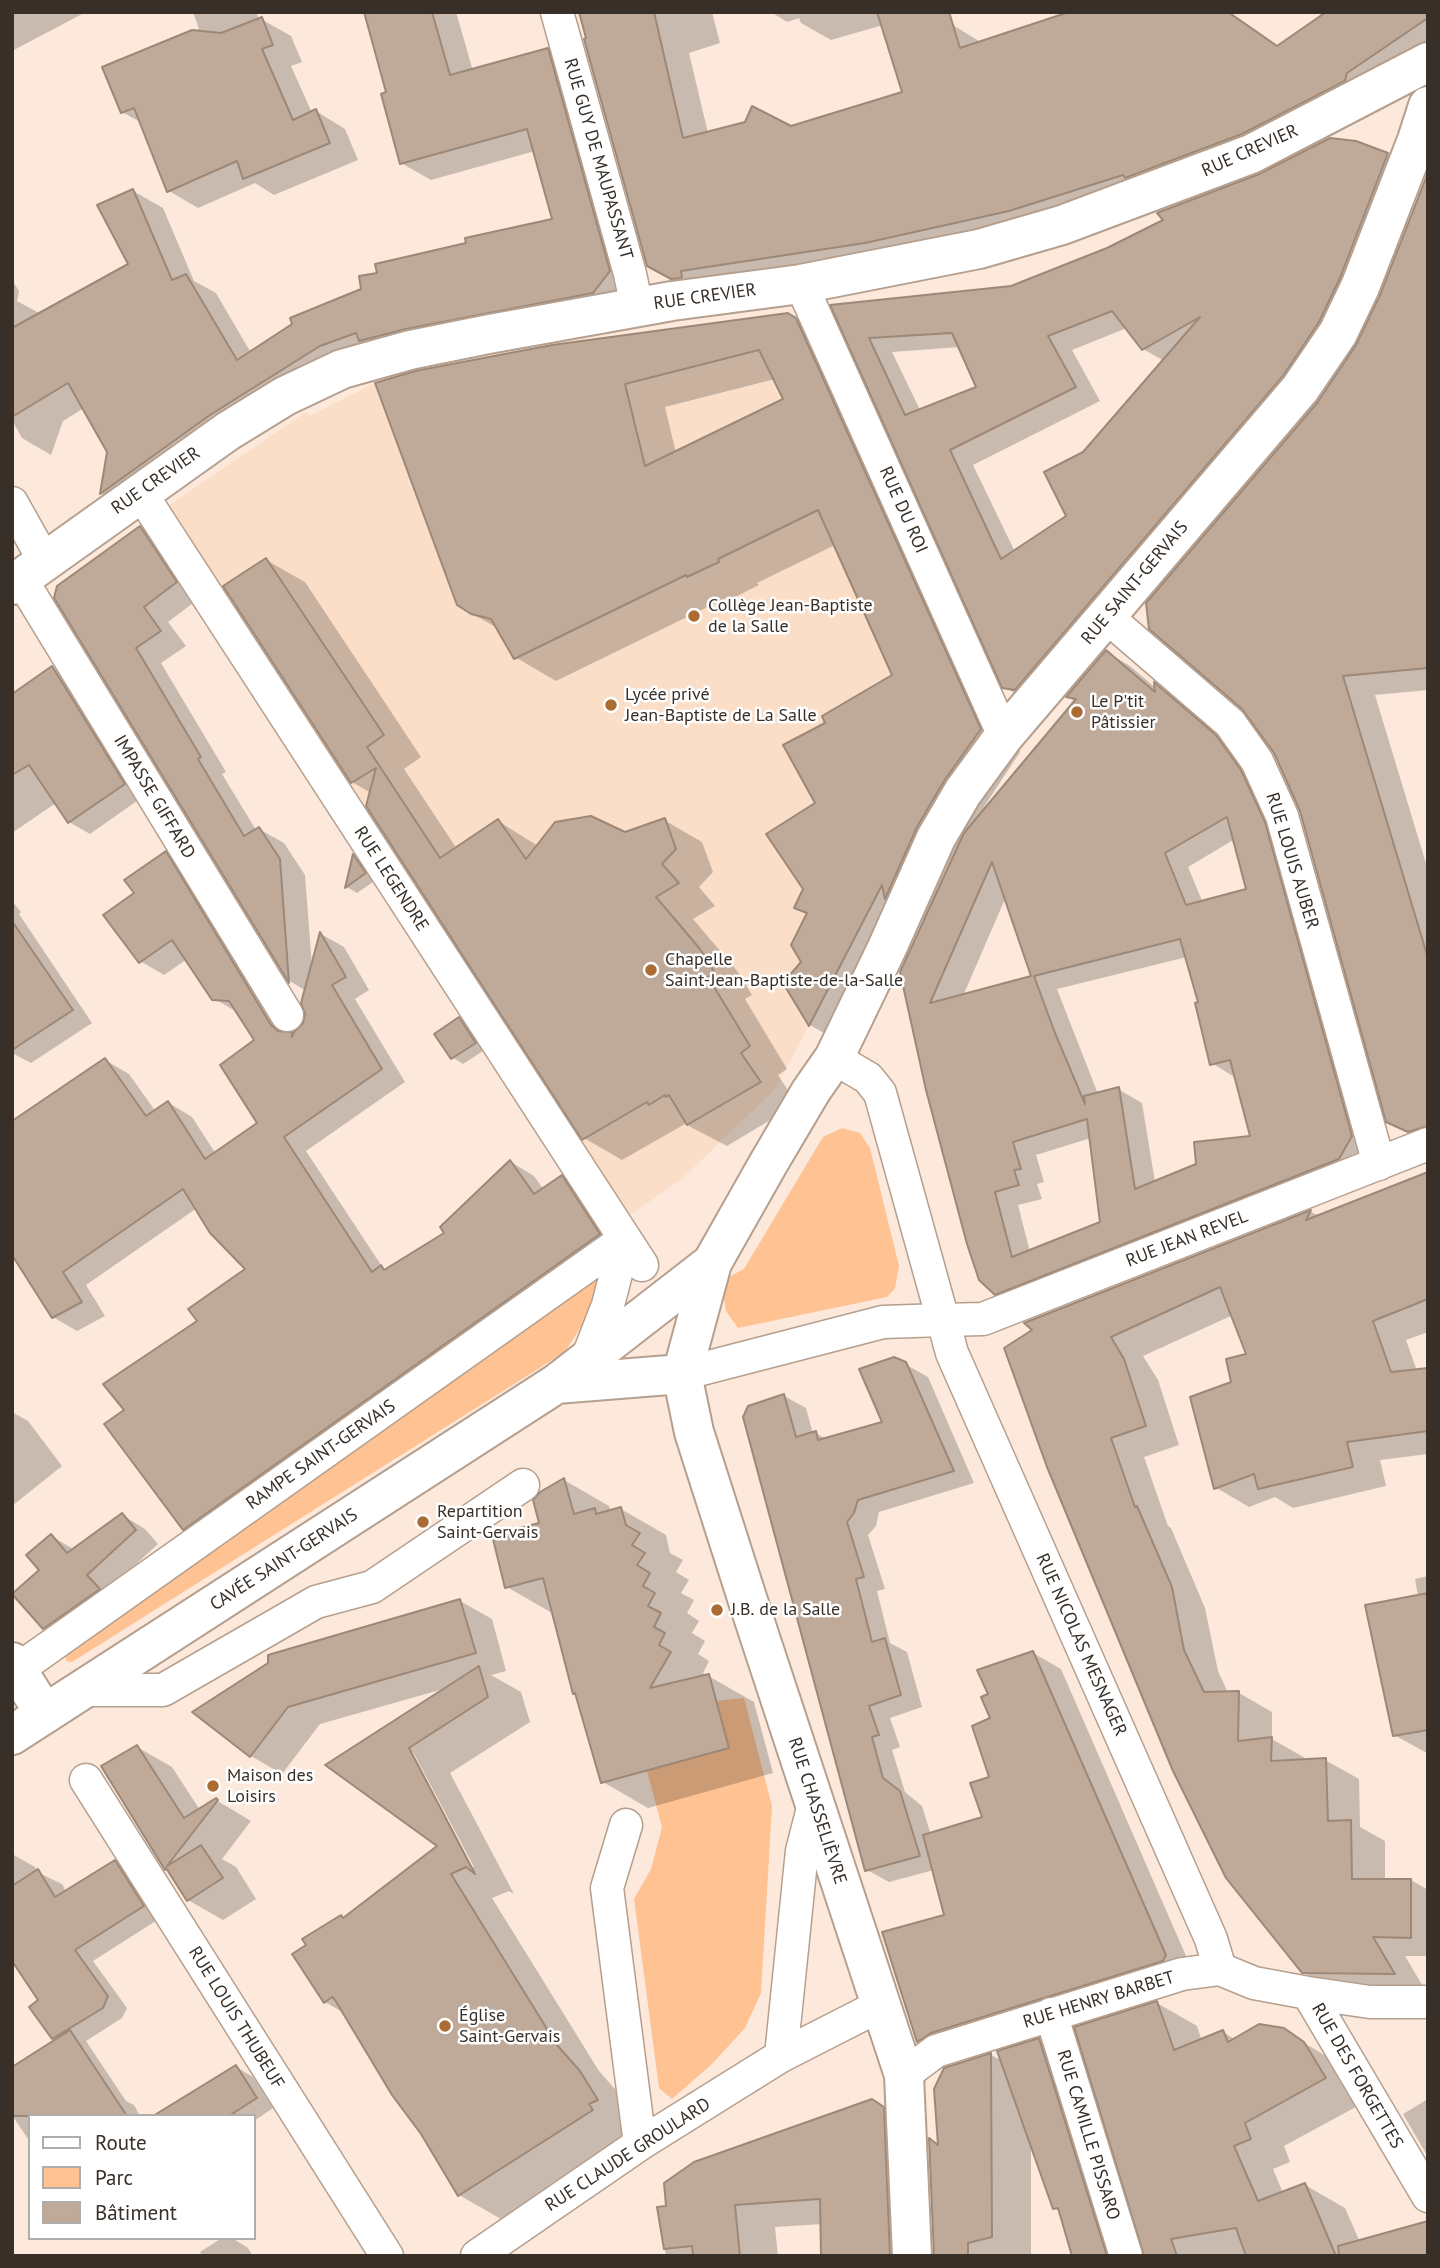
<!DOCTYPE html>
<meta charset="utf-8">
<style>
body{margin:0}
#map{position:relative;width:1440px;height:2268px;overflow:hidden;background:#fce9db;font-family:"PT Sans",sans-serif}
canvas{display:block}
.frame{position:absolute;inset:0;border:14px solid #372f28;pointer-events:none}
.legend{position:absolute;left:28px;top:2114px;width:228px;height:126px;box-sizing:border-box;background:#fff;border:2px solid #afaca9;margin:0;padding:9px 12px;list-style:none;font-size:21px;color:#372f28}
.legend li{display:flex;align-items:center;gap:14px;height:35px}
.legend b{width:35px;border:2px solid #afaca9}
</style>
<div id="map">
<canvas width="1440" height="2268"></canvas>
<div class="frame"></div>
<ul class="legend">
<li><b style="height:9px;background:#fff"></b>Route</li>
<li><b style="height:19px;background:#fec293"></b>Parc</li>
<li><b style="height:19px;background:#bfa998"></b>Bâtiment</li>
</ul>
</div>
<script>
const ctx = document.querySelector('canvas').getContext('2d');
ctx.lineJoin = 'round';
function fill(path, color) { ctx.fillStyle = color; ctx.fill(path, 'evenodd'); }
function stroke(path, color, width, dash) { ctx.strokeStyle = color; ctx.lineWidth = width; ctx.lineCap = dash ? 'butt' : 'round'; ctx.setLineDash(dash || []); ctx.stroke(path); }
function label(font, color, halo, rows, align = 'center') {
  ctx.font = font + ' "PT Sans",sans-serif'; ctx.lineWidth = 5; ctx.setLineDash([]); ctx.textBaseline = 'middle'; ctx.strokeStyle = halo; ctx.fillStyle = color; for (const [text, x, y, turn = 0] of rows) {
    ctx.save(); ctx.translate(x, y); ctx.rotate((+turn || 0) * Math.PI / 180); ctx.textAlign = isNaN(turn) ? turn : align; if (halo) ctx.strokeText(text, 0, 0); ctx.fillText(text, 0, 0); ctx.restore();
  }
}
const built = new Path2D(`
 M788,313L797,318L961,682L906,707L902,848L776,1088L683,1178L630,1215L599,1172L166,507L306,412L310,416L375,383L512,351Z`);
const green = new Path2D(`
 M842,1128L860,1133L870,1148L899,1266L895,1288L887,1297L738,1328L726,1311L721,1281L744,1269L823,1137Z
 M599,1276L609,1282L565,1352L72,1662L66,1661V1656Z
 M744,1698L772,1806L761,1993L745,2028L712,2064L672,2099L659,2088L634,1899L651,1869L662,1827L647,1771L728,1748L716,1701Z`);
const shadow = new Path2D(`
 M12,12H86L12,51Z
 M193,12H256L259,20L261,19L291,36L302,62L291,66L312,113L316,111L345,129L358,160L274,195L255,183L198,208L169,191L142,123L122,112L104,68L199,29Z
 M365,12H456L473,71L548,50L578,68L640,289L380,352L132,510L102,494L109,452L84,408L63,421L51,455L22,438L12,420V280L19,291L17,301L41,314L131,265L133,191L163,208L194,281L216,293L251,353L364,290L379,274L468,245L554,220L535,151L431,180L401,163L388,94Z
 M581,12H712L720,43L689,53L708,133L790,128L904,93L883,25L831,40L801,23L799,18L787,22L771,12H932L982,43L1093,12H1230L1280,47L1428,12V56L1273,150L896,259L679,283L648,265Z
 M1355,143L1388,155L1412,169L1364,293L1029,701L1004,687L833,306L1011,288L1108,249ZM1127,328L1143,349L1164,361L1084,454L1068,516L1015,552L973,465L1100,401L1072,350ZM960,347L979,388L920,410L892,352Z
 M1428,179V690L1375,695L1428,870V1143L1388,1120L1301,810L1318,404L1359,343L1382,296Z
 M788,315L836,343L1020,752L976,819L977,820L1076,702L1068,697L1106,652L1130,666L1157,689L1156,685L1178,698L1240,751L1265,786L1375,1151L1020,1307L996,1293L927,1090L925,920L919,916L850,1048L810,1025L785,983L803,963L808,914L796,907L805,889L828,724L894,676L835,545L757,583L759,585L729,600L726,598L556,681L515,657L499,629L471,613L377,384ZM775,379L785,399L676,453L665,407ZM1235,839L1248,891L1203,903L1188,867ZM1005,899L1033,977L963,996ZM1187,957L1200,1003L1212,1063L1236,1078L1252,1138L1198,1165L1155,1182L1142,1103L1118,1089L1098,1094L1057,989ZM1091,1138L1102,1223L1030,1252L1018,1205L1042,1199L1037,1184L1044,1182L1036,1155Z
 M140,528L166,543L201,597L168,622L186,646L161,663L226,772L222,774L256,830L259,829L284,843L305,875L312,967L321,934L344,947L369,990L355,999L405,1082L306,1151L383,1268L387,1271L446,1233L511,1162L534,1176L544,1190L562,1177L586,1191L623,1248L208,1543L184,1529L127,1411L200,1321L247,1270L197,1208L86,1285L105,1316L77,1331L53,1317L105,1060L129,1074L156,1112L169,1103L192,1117L216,1154L260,1123L256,1040L237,1012L213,998L187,959L164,975L140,961L137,894L166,853L189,867L291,1033L295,1036L305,1024L306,991L290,981L56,598Z
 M266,560L305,582L421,757L404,769L457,849L498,821L538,846L625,834L664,820L702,842L713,872L699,887L715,906L693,919L738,972L752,995L745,999L787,1069L778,1075L797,1104L727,1146L685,1124L622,1160L584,1138L371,793L352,782Z
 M52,668L73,680L144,796L90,834L69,822L56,803L12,833V695Z
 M354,857L365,863L376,880L357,893L347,887Z
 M12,901L21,912L19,914L92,1023L31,1063L12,1053Z
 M459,1019L470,1025L486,1049L463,1064L452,1057Z
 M1428,1173V1332L1406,1340L1417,1371L1428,1369V1454L1380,1460L1386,1486L1293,1508L1275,1497L1249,1507L1215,1487L1233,1383L1248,1355L1233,1315L1143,1356L1158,1380L1179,1445L1144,1457L1168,1526L1171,1528L1205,1608L1218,1671L1228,1693H1239L1272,1712V1739L1305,1758V1761L1325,1760L1359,1779L1360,1827L1385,1841V1881L1411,1880L1428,1890V1956H1405L1427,1993L1337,1992L1303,1972L1035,1330L1027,1323L1311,1212L1319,1216Z
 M905,1364L928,1377L974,1483L879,1512L876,1526L868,1535L885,1589L877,1591L890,1643L907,1652L922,1707L890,1718L900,1747L892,1750L905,1792L922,1806L931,1835L984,1818L991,1778L993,1719L990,1695L1033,1653L1061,1669L1193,1972L945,2056L917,2040L946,1916L934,1870L889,1882L867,1870L784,1396L806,1408L813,1434L816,1433L827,1440L885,1423Z
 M12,1412L28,1421L62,1466L12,1506Z
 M564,1480L609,1506L611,1512L621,1509L666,1535L670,1553L683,1560L676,1572L689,1580L681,1593L694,1600L687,1613L699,1621L692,1633L705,1641L698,1654L709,1661L703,1673L754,1702L773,1773L648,1808L603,1782L552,1613L507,1587Z
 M122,1515L145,1529L158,1544L109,1589L67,1641L44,1628L41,1570L51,1536L75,1550Z
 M1428,1576V1752H1425L1394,1735L1418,1596L1415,1579Z
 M460,1601L492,1619L506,1671L491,1675L521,1692L530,1722L450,1773L514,1894L509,1891L492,1898L599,2071L622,2097L634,2135L501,2219L459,2195L344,2013L325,2002L345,1919L440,1846L328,1765L447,1688L320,1724L282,1774L251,1756L195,1712ZM413,1752L474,1867L468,1865L410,1753Z
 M137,1747L172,1767L200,1810L216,1800L251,1821L222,1859L236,1867L256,1899L223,1920L188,1900L170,1871L166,1869L103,1767Z
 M12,1854L35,1867L37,1872L62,1884L68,1895L115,1862L134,1873L162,1917L93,1961L127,2008L122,2018L86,2041L126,2101L134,2105L140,2116H30V2142L12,2115L58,2041L53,2038L41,2001L26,1982L48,1935L12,1941Z
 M1157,2003L1197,2026L1202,2041L1223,2032L1236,2040L1283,2030L1344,2067L1365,2102L1284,2146L1290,2162L1273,2169L1283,2193L1305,2185L1345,2208L1360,2242L1428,2256H1146Z
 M1039,2040L1079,2063L1139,2256H1074L1061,2212L1054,2208L1031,2145V2256H935L946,2069L991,2055L1003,2061Z
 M236,2067L253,2077L273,2108L254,2121V2116H156Z
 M1428,2099V2157L1403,2114Z
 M871,2101L912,2124L929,2256H823V2224L775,2227L778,2256H666L659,2208L668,2207Z
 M222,2238H232L248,2248L253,2256H202L200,2252Z`);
const building = new Path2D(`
 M364,12H432L450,75L548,48L610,271L593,293L406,329L359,341L356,333L320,346L210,415L100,494L107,452L68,383L12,417V328L128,264L97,205L133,189L172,280L186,274L237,360L292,324L290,318L361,289L359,276L377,273L375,264L466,243L465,238L552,219L527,129L400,164L381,94L386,92Z
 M579,12H654L683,138L745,122L752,106L791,126L902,92L877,12H949L960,48L1069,12H1228L1277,46L1326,12H1428V18L1347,73L1345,81L1242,134L1125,178L1123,175L1009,211L865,243L681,271L682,278L671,279L647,266L584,39L586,38Z
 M262,17L273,45L262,49L293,120L316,109L330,143L243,179L237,161L167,192L134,108L121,113L102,67L192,30L221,33Z
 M1330,138L1356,141L1388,153L1340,278L1319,322L1283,376L1015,690L1002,688L830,305L1011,286L1107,248L1163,220L1157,213L1259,174ZM1112,311L1142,350L1200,317L1083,452L1044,472L1066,516L1001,559L950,450L1076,387L1048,336ZM952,333L976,387L905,415L869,338Z
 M1428,173V668L1343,676L1428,958V1126L1408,1132L1386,1122L1300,811L1274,753L1242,709L1149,629L1146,603L1317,403L1356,345L1380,295Z
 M788,313L796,318L981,729L944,781L917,827L885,899L882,885L809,1026L783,983L801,962L791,945L807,913L794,908L803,889L766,834L815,803L783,745L825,723L822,716L892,675L818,510L718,559L719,562L687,577L686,575L514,659L491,619L471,614L457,605L375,383L415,371L552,345ZM759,350L783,399L645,466L625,384Z
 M140,526L177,582L144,607L161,631L136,648L201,757L198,759L244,836L259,827L280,859L289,983L54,598L57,586Z
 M266,558L384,735L367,747L440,858L498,819L526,859L555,822L591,816L625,832L665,818L676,849L662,864L679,883L656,897L700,949L715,973L708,977L750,1046L741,1053L761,1082L687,1125L669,1095L666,1097L665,1095L649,1105L647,1102L582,1140L366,806L376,768L351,783L223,586Z
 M1106,650L1155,692L1154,682L1216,735L1241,770L1265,822L1352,1136L1339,1159L995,1295L979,1280L967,1244L926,1090L900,972L964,833L1076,699L1066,697ZM1227,817L1246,889L1186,905L1165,853ZM992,862L1031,976L930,1003ZM1180,939L1198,1002L1195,1003L1210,1065L1230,1060L1250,1136L1194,1142L1196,1164L1135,1189L1119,1087L1084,1096L1085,1104L1055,1033L1034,976ZM1087,1119L1100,1222L1012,1257L995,1192L1019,1185L1014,1170L1021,1169L1013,1142Z
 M52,666L125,784L68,823L29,765L12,775V694Z
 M166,851L271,1025L278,1031L292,1032V1037L294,1032L303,1023L305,1014L301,1003L320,932L346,977L332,985L382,1069L284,1137L372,1272L381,1265L384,1270L444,1233L440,1227L510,1160L534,1194L562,1175L600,1234L183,1530L104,1424L124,1410L103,1384L197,1321L188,1309L245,1269L210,1233L183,1189L63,1272L82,1302L52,1318L12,1255V1121L105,1058L146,1116L168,1101L205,1159L257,1123L220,1065L254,1040L229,1001L212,1000L172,940L139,963L103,915L134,893L124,880Z
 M353,854L366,873L345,888Z
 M12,921L73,1010L12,1050Z
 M459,1017L476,1043L451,1059L434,1034Z
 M1428,1172V1299L1373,1321L1391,1372L1428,1368V1431L1347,1442L1353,1467L1258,1489L1254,1474L1214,1489L1190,1397L1231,1382L1226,1359L1246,1354L1220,1287L1111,1337L1124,1359L1146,1426L1111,1438L1135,1507L1137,1506L1172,1587L1184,1650L1204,1692L1239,1691L1238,1741L1272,1737L1271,1761L1326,1758L1328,1821L1351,1820L1352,1879H1411V1938L1373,1937L1395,1974L1302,1973L1226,1878L1173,1771L1047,1467L1004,1348L1032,1330L1024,1323L1311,1210L1306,1220Z
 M894,1357L906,1362L954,1471L858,1500L854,1513L847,1522L864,1577L856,1579L872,1642L885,1638L901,1695L869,1706L879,1735L872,1737L883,1778L900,1791L920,1856L865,1871L743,1417L748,1406L784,1394L796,1437L816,1431L818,1440L882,1422L859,1369Z
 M564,1478L574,1514L595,1508L596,1514L621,1507L626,1525L640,1533L632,1545L645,1553L637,1565L650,1573L643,1586L655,1593L648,1606L661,1613L654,1627L665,1633L659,1645L671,1652L650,1688L709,1674L729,1748L601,1783L575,1693L573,1694L543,1578L505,1588L492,1535L539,1523L533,1500L540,1492Z
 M122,1513L136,1530L87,1575L100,1589L43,1629L12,1594L39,1570L26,1555L51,1534L67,1553Z
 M1428,1593V1730L1393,1736L1365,1605Z
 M460,1599L476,1653L288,1707L250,1757L192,1712L268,1663V1655Z
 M1033,1651L1166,1955L1163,1961L931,2033L917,2042L882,1932L944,1915L923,1835L982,1817L970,1783L989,1777L972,1726L990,1718L981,1697L988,1694L977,1670Z
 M479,1666L488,1697L409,1748L475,1874L466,1867L451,1874L557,2045L580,2071L598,2100L589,2104L593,2110L458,2196L421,2134L392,2095L335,2000L332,1997L324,2003L292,1954L306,1945L302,1939L341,1915L343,1918L437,1846L325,1765Z
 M137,1745L184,1818L216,1798L218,1800L167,1866L201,1845L223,1878L187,1901L166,1868L165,1870L101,1766Z
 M115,1860L144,1906L75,1950L108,1996L103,2008L52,2039L29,2007L38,2000L12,1961V1886L38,1869L55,1897Z
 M1157,2001L1174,2050L1223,2030L1228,2042L1259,2024L1284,2028L1304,2042L1326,2078L1245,2123L1251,2139L1234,2146L1258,2201L1305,2183L1336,2256H1246L1236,2228L1171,2239L1177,2256H1144L1074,2027Z
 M70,2030L127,2116H12V2067Z
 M1039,2038L1107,2256H1072L1058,2208L1053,2209L997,2051Z
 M991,2053L992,2237L968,2243V2256H934L929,2138L938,2145L934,2089L944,2068Z
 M236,2065L257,2098L229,2116H153Z
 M872,2099L884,2107L890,2256H821L820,2199L735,2205L740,2256H693L692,2246L664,2249L657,2207L666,2206L664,2183L694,2162Z
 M1428,2221V2256H1339L1338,2246Z`);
const minor = new Path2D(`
 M557,12L630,274L637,307
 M801,284L1004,736
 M140,492L642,1265
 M12,503L45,562
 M21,579L287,1015
 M1107,617L1230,723L1257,761L1282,816L1379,1164
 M587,1359L608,1305L625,1239
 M682,1374L883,1322L943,1320L880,1093L868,1078L834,1058
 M17,1670L625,1239
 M84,1690H163L316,1602L372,1587L523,1485
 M86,1780L387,2256
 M626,1825L607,1888L640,2144
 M1220,1969L1211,1939L952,1353L943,1320L983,1319L1428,1144
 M1308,1993L1428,2196
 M1051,2014L1126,2256
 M781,2056L802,1851L814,1804
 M904,2075L936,2051L1182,1974L1220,1969L1254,1983L1308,1993L1370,2002H1428
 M477,2256L640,2144L781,2056L881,2005`);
const tertiary = new Path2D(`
 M12,585L228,431L285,396L342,369L410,350L489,334L672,301L801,284L979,249L1062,225L1251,154L1428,62
 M556,1384L682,1374
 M12,1662L45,1714
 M12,1735L556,1384L712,1263
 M912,2256L904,2075L748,1601L694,1432L682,1374L712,1263L768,1164L811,1091L834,1058L887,948L936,838L963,792L1004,736L1300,389L1338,333L1360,287L1417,140L1428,106`);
const markers = [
 [694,616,7,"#ab6c33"],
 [611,705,7,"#ab6c33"],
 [1077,712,7,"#ab6c33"],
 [651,970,7,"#ab6c33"],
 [423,1522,7,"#ab6c33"],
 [717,1610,7,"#ab6c33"],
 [213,1786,7,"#ab6c33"],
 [445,2026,7,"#ab6c33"]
];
const streetNames = [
 ["RUE CREVIER",1250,151,-24],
 ["RUE GUY DE MAUPASSANT",598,159,74],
 ["RUE CREVIER",705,297,-8],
 ["RUE CREVIER",156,481,-35],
 ["RUE DU ROI",903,510,66],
 ["RUE SAINT-GERVAIS",1135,583,-50],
 ["IMPASSE GIFFARD",154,797,59],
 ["RUE LOUIS AUBER",1292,861,73],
 ["RUE LEGENDRE",391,879,57],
 ["RUE JEAN REVEL",1187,1239,-21],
 ["RAMPE SAINT-GERVAIS",321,1455,-35],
 ["CAVÉE SAINT-GERVAIS",284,1560,-33],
 ["RUE NICOLAS MESNAGER",1081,1645,66],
 ["RUE CHASSELIÈVRE",817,1811,72],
 ["RUE HENRY BARBET",1099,2000,-17],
 ["RUE LOUIS THUBEUF",236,2018,58],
 ["RUE DES FORGETTES",1357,2076,60],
 ["RUE CAMILLE PISSARO",1088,2135,73],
 ["RUE CLAUDE GROULARD",628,2155,-33]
];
const poiNames = [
 ["Collège Jean-Baptiste",708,606],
 ["de la Salle",708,627],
 ["Lycée privé",625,695],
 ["Jean-Baptiste de La Salle",625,716],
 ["Le P'tit",1091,702],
 ["Pâtissier",1091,723],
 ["Chapelle",665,960],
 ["Saint-Jean-Baptiste-de-la-Salle",665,981],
 ["Repartition",437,1512],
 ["Saint-Gervais",437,1533],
 ["J.B. de la Salle",731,1610],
 ["Maison des",227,1776],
 ["Loisirs",227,1797],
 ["Église",459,2016],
 ["Saint-Gervais",459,2037]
];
fill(built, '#fbdec7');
fill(green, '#fec293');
fill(shadow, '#0003');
fill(building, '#bfa998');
stroke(building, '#9d8877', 2);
stroke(minor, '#b59f8e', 35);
stroke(tertiary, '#b59f8e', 42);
stroke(minor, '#fff', 32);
stroke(tertiary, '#fff', 38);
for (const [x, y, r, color] of markers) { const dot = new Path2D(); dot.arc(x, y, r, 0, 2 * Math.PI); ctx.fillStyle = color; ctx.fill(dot); stroke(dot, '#fff', 2.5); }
label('18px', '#372f28', '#fff', streetNames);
label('18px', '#372f28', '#fff', poiNames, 'left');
</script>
